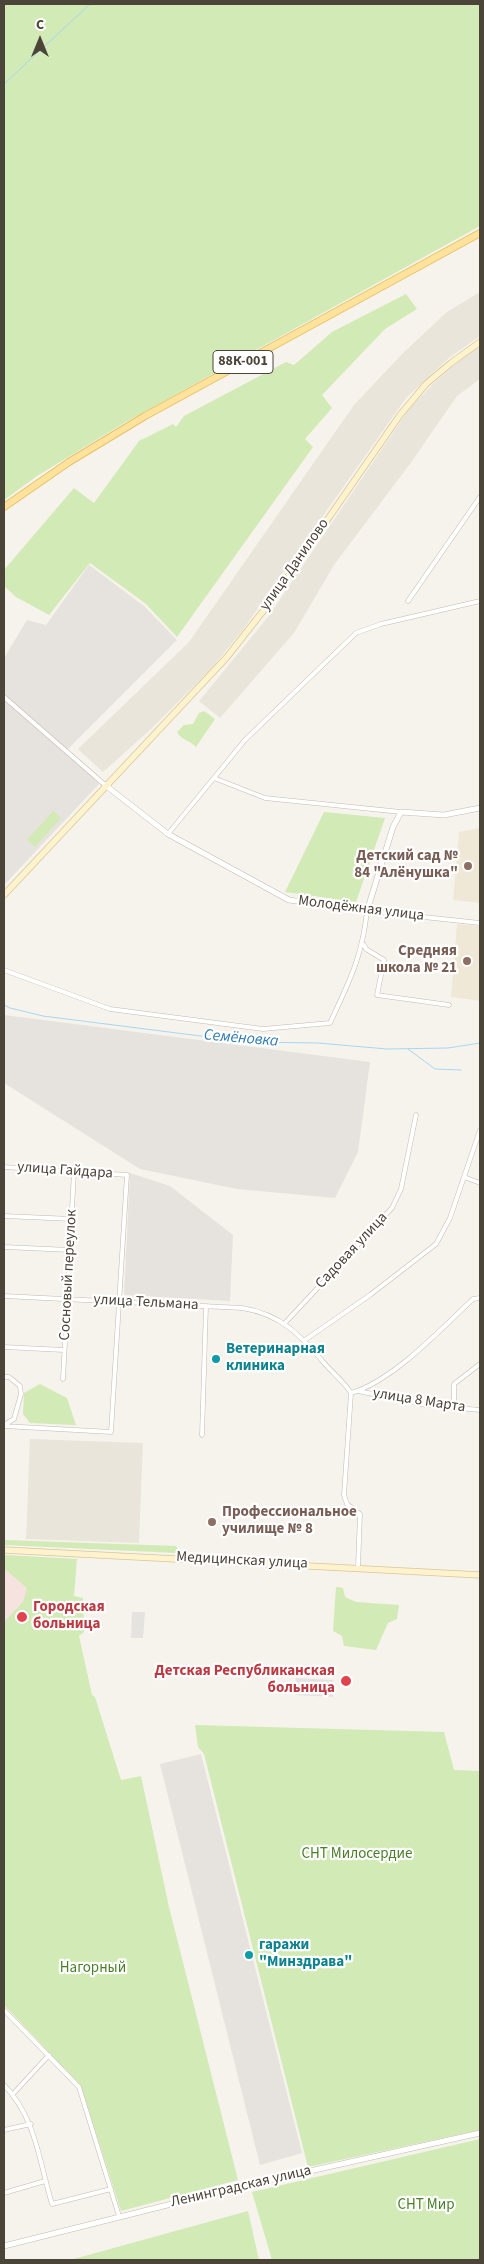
<!DOCTYPE html>
<meta charset="utf-8">
<style>
body{margin:0}
#map{position:relative;width:484px;height:2264px;overflow:hidden;background:#f6f3ec;font-family:"Source Sans 3",sans-serif}
canvas{display:block}
.frame{position:absolute;inset:0;border:5px solid #4b4439;pointer-events:none}
.north{position:absolute;left:15px;top:15px;width:50px;height:50px;-webkit-text-stroke:4px #fff;paint-order:stroke;rotate:0deg;font-size:14px;font-weight:700;line-height:20px;text-align:center;color:#4b4439}
.north::after{content:'';display:block;margin:auto;width:18px;height:22px;background:#4b4439;clip-path:polygon(50% 0,100% 100%,50% 72%,0 100%)}
</style>
<div id="map">
<canvas width="484" height="2264"></canvas>
<div class="frame"></div>
<div class="north">С</div>
</div>
<script>
const ctx = document.querySelector('canvas').getContext('2d');
ctx.lineJoin = 'round';
function fill(path, color) { ctx.fillStyle = color; ctx.fill(path, 'evenodd'); }
function stroke(path, color, width, dash) { ctx.strokeStyle = color; ctx.lineWidth = width; ctx.lineCap = dash ? 'butt' : 'round'; ctx.setLineDash(dash || []); ctx.stroke(path); }
function label(font, color, halo, rows, align = 'center') {
  ctx.font = font + ' "Source Sans 3",sans-serif'; ctx.lineWidth = 4.5; ctx.setLineDash([]); ctx.textBaseline = 'middle'; ctx.strokeStyle = halo; ctx.fillStyle = color; for (const [text, x, y, turn = 0] of rows) {
    ctx.save(); ctx.translate(x, y); ctx.rotate((+turn || 0) * Math.PI / 180); ctx.textAlign = isNaN(turn) ? turn : align; if (halo) ctx.strokeText(text, 0, 0); ctx.fillText(text, 0, 0); ctx.restore();
  }
}
const residential = new Path2D(`
 M480,292V336L450,357L406,398L242,631L210,670L151,729L103,772L78,749L189,642L354,405L403,353L447,312Z
 M480,346V379L457,396L410,464L334,565L294,633L220,718L199,701L268,617L409,409L434,383L466,355Z
 M30,1439L143,1443L139,1543L26,1539Z`);
const industrial = new Path2D(`
 M89,565L144,606L177,640L67,750L99,784L4,885V658L27,620L46,625Z
 M4,1015L370,1062L358,1152L335,1198L237,1189L140,1169L4,1083Z
 M130,1173L170,1186L233,1235L230,1301L124,1295Z
 M201,1754L302,2153L260,2165L160,1764Z`);
const education = new Path2D(`
 M480,828V903L453,900L459,832Z
 M457,924L480,926V1001L451,997Z`);
const medical = new Path2D(`
 M4,1555L77,1559L4,1676Z`);
const green = new Path2D(`
 M4,4H480V226L124,423L37,476L4,500Z
 M406,294L417,309L385,329L322,395L332,408L305,439L313,447L177,637L146,604L90,563L49,615L16,597L4,586V570L74,488L94,503L139,441L173,424L176,427L184,416L286,362L294,365L332,332Z
 M204,711L215,719L196,747C190,740 182,741 177,732L184,725L193,724L199,713Z
 M53,811L61,818L35,847L27,840Z
 M324,812L385,818L356,902L285,892Z
 M40,1384L67,1398L76,1425L30,1423L23,1414L24,1393Z
 M4,1540L176,1546L178,1549L177,1553L4,1545Z
 M4,1555L77,1559L74,1596L83,1598L84,1632L79,1636L92,1695L95,1697L121,1780L141,1776L169,1907L238,2180L121,2211L81,2086L4,2005V1622L23,1602L27,1588L6,1570L4,1571Z
 M336,1587L343,1588L345,1597L356,1602L399,1605L397,1619L388,1623L376,1650L344,1646L342,1636L333,1631Z
 M195,1725L444,1732L454,1770L480,1771V2130L308,2167L204,1754L198,1747Z
 M480,2139V2260H272L252,2192Z
 M248,2211L259,2260H70Z`);
const parking = new Path2D(`
 M132,1612H145L143,1638H131Z
 M296,1678L333,1680V1697L295,1695Z`);
const stream = new Path2D(`
 M4,84L90,4
 M4,1005L10,1008L43,1016L248,1042L318,1043L387,1049L448,1048L480,1043
 M408,1049L435,1069L461,1070`);
const minor = new Path2D(`
 M408,601L480,497
 M4,697L105,785
 M214,778L265,798L401,812
 M168,834L245,740L356,633L381,624L480,601
 M364,945L366,949L384,960L377,995L449,1005
 M4,970L110,1009L263,1029L330,1023C349,982 362,958 367,911L480,923
 M4,1167L127,1175L111,1432L4,1426
 M464,1177L480,1183
 M4,1216L72,1219
 M4,1247L70,1250
 M4,1296L242,1308C281,1314 300,1335 325,1364C333,1373 344,1382 351,1393L344,1495L347,1504L360,1514L358,1567
 M285,1323L392,1208L401,1189L416,1115
 M305,1340L370,1295L436,1244L450,1218L480,1130
 M4,1347L64,1350
 M4,1377H9L20,1386L21,1394L14,1419L4,1425
 M63,1379L74,1171
 M358,1391L426,1405L480,1410
 M351,1393C393,1381 441,1329 473,1299L480,1298
 M454,1408V1384L480,1364
 M202,1435L206,1306
 M4,2010L79,2087L119,2216
 M4,2085C36,2118 39,2161 52,2204L111,2189
 M13,2094L49,2055
 M4,2130L31,2124
 M4,2193L45,2181`);
const tertiary = new Path2D(`
 M105,785L168,834L289,900L367,911L393,827L401,812L444,815L480,808
 M4,2246L247,2185L480,2133`);
const secondary = new Path2D(`
 M4,895L227,657L271,601L400,415L426,384L451,363L480,342
 M4,1550L480,1575`);
const primary = new Path2D(`
 M4,507L69,462L145,416L480,233`);
const markers = [
 [468,866,5,"#8d6e63"],
 [467,961,5,"#8d6e63"],
 [216,1359,5,"#0f9aa8"],
 [212,1522,5,"#8d6e63"],
 [22,1617,6,"#e0444e"],
 [346,1681,6,"#e0444e"],
 [249,1955,5,"#0f9aa8"]
];
const shields = [
 [243,362,60]
];
const shieldNames = [
 ["88К-001",243,362]
];
const streetNames = [
 ["улица Данилово",295,565,-55],
 ["Молодёжная улица",361,909,7],
 ["улица Гайдара",65,1171,4],
 ["Садовая улица",352,1251,-47],
 ["Сосновый переулок",69,1275,-87],
 ["улица Тельмана",146,1303,3],
 ["улица 8 Марта",419,1401,9],
 ["Медицинская улица",242,1561,3],
 ["Ленинградская улица",241,2187,-13]
];
const educationNames = [
 ["Детский сад №",458,857],
 ["84 \"Алёнушка\"",458,874],
 ["Средняя",457,952],
 ["школа № 21",457,969],
 ["Профессиональное",222,1513,"left"],
 ["училище № 8",222,1530,"left"]
];
const cultureNames = [
 ["Ветеринарная",226,1350],
 ["клиника",226,1367],
 ["гаражи",259,1946],
 ["\"Минздрава\"",259,1963]
];
const healthNames = [
 ["Городская",33,1608],
 ["больница",33,1625],
 ["Детская Республиканская",335,1672,"right"],
 ["больница",335,1689,"right"]
];
const parkNames = [
 ["СНТ Милосердие",357,1855],
 ["Нагорный",93,1969],
 ["СНТ Мир",426,2206]
];
const waterNames = [
 ["Семёновка",241,1039,5]
];
fill(residential, '#eae5da');
fill(industrial, '#e6e2dd');
fill(education, '#efe8d6');
fill(medical, '#f6e3e0');
fill(green, '#d2eab5');
fill(parking, '#e5e3e0');
stroke(stream, '#a9d4f2', 1);
stroke(minor, '#c2bbae', 5);
stroke(tertiary, '#c2bbae', 6);
stroke(secondary, '#d6c79b', 7);
stroke(primary, '#e6c16a', 8);
stroke(minor, '#fff', 4);
stroke(tertiary, '#fff', 5);
stroke(secondary, '#fff3cd', 5.5);
stroke(primary, '#ffe39c', 6);
for (const [x, y, r, color] of markers) { const dot = new Path2D(); dot.arc(x, y, r, 0, 2 * Math.PI); ctx.fillStyle = color; ctx.fill(dot); stroke(dot, '#fff', 2); }
for (const [x, y, w] of shields) { const box = new Path2D(); box.roundRect(x - w / 2, y - 11.5, w, 23, 4); ctx.fillStyle = '#fff'; ctx.fill(box); stroke(box, '#4b4439', 1); }
label('bold 14px', '#4b4439', null, shieldNames);
label('15px', '#4b4439', '#fff', streetNames);
label('bold 15px', '#785e54', '#fff', educationNames, 'right');
label('bold 15px', '#0d838f', '#fff', cultureNames, 'left');
label('bold 15px', '#be3a42', '#fff', healthNames, 'left');
label('15px', '#4a7f2a', '#fff', parkNames);
label('italic 16px', '#2e7ab2', '#fff', waterNames);
</script>
